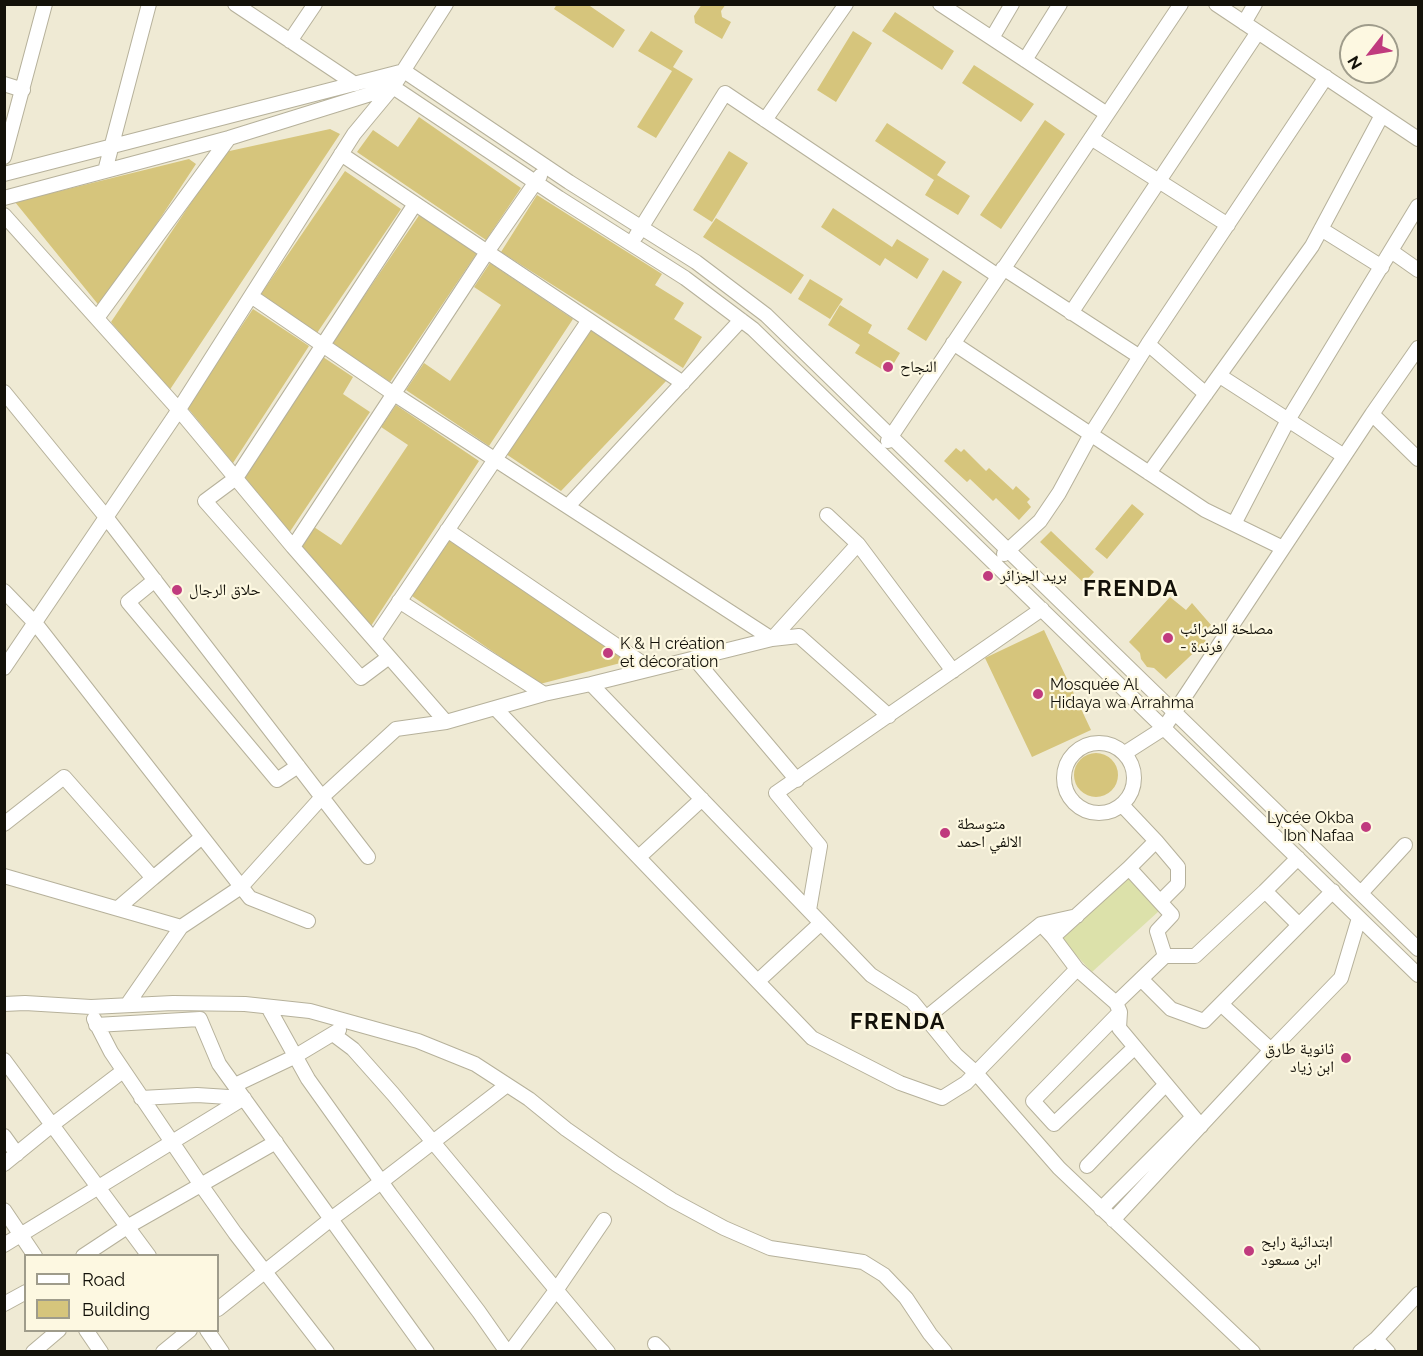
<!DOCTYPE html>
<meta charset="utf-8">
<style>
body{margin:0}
#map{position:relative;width:1423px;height:1356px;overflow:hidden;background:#efead4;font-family:Raleway,sans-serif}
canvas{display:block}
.frame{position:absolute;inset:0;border:6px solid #131109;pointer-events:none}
.legend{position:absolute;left:24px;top:1254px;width:195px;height:78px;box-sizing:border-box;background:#fdf8e1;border:2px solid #9f9c8b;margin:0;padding:8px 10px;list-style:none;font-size:18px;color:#131109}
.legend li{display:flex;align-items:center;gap:12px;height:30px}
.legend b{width:30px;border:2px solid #9f9c8b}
.north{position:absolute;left:1339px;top:24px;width:60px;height:60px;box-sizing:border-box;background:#fdf8e1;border:2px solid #9f9c8b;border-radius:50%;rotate:239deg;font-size:16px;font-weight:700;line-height:24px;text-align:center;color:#131109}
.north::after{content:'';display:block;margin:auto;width:21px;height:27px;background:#c03b7e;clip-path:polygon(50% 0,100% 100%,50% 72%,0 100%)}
</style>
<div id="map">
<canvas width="1423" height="1356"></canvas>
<div class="frame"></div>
<ul class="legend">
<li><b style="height:8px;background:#fff"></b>Road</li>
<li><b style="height:16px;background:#d6c57c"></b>Building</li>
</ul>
<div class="north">N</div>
</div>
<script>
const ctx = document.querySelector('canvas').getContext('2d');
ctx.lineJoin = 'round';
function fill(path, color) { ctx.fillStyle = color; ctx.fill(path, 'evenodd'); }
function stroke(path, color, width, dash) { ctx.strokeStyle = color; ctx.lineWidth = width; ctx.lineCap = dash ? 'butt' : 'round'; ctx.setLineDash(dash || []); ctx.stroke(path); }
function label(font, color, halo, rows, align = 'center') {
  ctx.font = font + ' Raleway,"Noto Naskh Arabic",sans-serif'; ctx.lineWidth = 4.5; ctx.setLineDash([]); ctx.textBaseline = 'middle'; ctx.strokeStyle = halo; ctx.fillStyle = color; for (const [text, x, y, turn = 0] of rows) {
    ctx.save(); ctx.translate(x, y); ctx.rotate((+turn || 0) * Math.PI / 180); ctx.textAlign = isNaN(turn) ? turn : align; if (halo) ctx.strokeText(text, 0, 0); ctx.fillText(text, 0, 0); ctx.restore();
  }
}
const green = new Path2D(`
 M1126,875L1159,911L1092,972L1059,937Z`);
const building = new Path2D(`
 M557,4H587L625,30L613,48L554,9Z
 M702,4H726L721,11L722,17L731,22L722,39L695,23L694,16Z
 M895,12L954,51L942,70L882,31Z
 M651,31L683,51L673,67L693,79L656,138L637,127L672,71L638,51Z
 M853,31L872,43L836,102L817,90Z
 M974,65L1034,104L1021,122L962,83Z
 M419,117L521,188L486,240L357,152L373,130L398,147Z
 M1045,120L1065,134L1001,229L980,215Z
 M887,123L946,162L937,175L970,196L958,215L925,195L934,180L875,141Z
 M330,129L340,134L169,391L111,322L225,152Z
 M729,151L748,163L712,222L693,210Z
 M189,159L196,164L101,308L15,202Z
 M345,171L401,209L317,333L261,294Z
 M537,195L662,274L655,285L684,303L674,319L702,337L683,368L501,252Z
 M833,208L892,247L897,239L929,259L917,279L885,258L880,266L821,227Z
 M420,214L477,253L390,382L332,343Z
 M716,218L804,275L791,294L703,237Z
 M490,263L573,319L489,446L406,390L424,363L450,381L501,305L474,287Z
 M943,270L962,282L926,341L907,329Z
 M810,279L843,299L830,319L798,299Z
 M840,305L872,325L868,333L900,353L888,373L855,353L860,345L828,325Z
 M253,309L309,346L233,463L187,407Z
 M592,328L667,380L561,491L506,454Z
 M323,357L353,377L343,394L370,412L289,533L242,479Z
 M396,405L479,461L371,626L300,546L314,527L341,545L408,445L381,427Z
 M956,448L961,452L964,449L986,471L989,468L1013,490L1016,486L1030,499L1027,502L1031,507L1019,520L996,498L993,501L970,479L967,482L944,461Z
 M1132,504L1144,514L1107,559L1095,549Z
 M1051,531L1094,572L1084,583L1040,542Z
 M450,539L632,660L540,684L412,596Z
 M1170,597L1186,610L1192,603L1211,625L1200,635L1206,641L1166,679L1154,668L1147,667L1141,659L1140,653L1129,642Z
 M1044,630L1091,730L1032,757L985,658Z
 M1074 775a22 22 0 1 1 44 0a22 22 0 1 1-44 0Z`);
const minor = new Path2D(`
 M235,4L355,84
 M940,4L1107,114
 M1216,4L1418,139
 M1244,23L1255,4
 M992,38L1012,4
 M290,41L315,4
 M1025,60L1060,4
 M4,84L23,90
 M765,120L846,4
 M1091,138L1228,225
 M341,154L683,383
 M4,157L45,4
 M105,171L149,4
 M4,174L404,71L569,182L696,262L766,315L1418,949
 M4,198L229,138L393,87L559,198L685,278L753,329L1418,975
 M4,215L179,410L293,547L446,722
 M1321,229L1382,267
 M636,236L725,93L998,276
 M1391,251L1418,270
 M1003,268L1140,357
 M251,296L394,394L772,639L799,636L889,716
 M1071,313L1258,32
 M97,318L229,138
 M953,343L1205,510L1283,548
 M1148,344L1206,394
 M1220,376L1344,456
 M4,392L106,517L368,857
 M1372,414L1418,459
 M888,441L1181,4
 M1149,473L1312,246L1382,115
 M568,506L741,320
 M827,515L858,544L953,671
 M1234,524L1288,420L1418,206
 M447,530L651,669
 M293,547L487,252L540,176
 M1004,554L1040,521L1059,493L1091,434L1148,344L1326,77
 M155,580L128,602L277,780L298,766
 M4,591L36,624L250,898L308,921
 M399,601L544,694
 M374,639L589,320
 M389,657L361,678L205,501L236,478L415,204
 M694,658L797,780
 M4,668L174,417L354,134L393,87L446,4
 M591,684L871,975L912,1001L956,1055L976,1073L1059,1168L1253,1352
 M496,709L812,1038L900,1083L942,1098L966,1083L1077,969
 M1064 778a35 35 0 1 1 70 0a35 35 0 1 1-70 0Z
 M1125,753L1164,728L1372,414L1418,348
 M1122,805L1156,841L1129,868L1172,915L1157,931L1165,956
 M4,824L64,777L153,878L202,837
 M1156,841L1178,867V884L1160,902
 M639,857L702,799
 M1298,858L1265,891L1299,925
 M4,876L181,927
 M1361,893L1405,845
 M118,908L153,878
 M809,910L820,846L776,793L1042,609
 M1041,924L1053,937L1129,868
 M1053,937L1077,969L1116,1003
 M1141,979L1171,1009L1204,1021L1333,891
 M758,981L821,923
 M4,1004L25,1003L91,1007L173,1003L245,1004L310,1011L418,1041L475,1064L529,1099L566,1129L616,1164L672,1200L724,1228L770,1248L863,1262L884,1275L906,1298L930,1334L945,1352
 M1221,1004L1271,1050L1341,978L1359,918
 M127,1005L181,927L241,887L322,797L396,729L446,722L544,694L591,684L772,639L858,544
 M268,1007L308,1079L390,1194L479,1312L507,1352
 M1120,1012L1033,1101L1054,1124L1135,1047
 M926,1018L1041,924L1077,916
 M94,1019L111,1052L201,1185L235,1233L327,1352
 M96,1025L200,1019L219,1064L427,1352
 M333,1034L353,1049L393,1094L608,1352
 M4,1060L149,1256
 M235,1085L294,1057L339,1030
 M141,1098L197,1095L244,1098
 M1201,1126L1119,1028L1120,1012L1116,1003L1165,956H1195L1265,891
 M4,1136L17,1154
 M4,1164L52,1125L123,1071
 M1087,1166L1166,1084
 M1101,1209L1193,1117
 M4,1210L35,1256
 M1113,1220L1271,1050
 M4,1245L244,1098
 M83,1256L127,1227L276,1142
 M4,1304L26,1292
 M218,1309L331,1219L381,1182L507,1085
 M86,1330L101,1352
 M207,1330L222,1352
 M1376,1339L1388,1352
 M655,1344L663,1352
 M33,1352L59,1330
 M163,1352L190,1330
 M510,1352L557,1289L604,1220
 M1360,1352L1376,1339L1418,1294`);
const markers = [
 [888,367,6,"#c03b7e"],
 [988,576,6,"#c03b7e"],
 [177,590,6,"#c03b7e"],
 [1168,638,6,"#c03b7e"],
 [608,653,6,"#c03b7e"],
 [1038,694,6,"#c03b7e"],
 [1366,827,6,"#c03b7e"],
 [945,833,6,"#c03b7e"],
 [1346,1058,6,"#c03b7e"],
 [1249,1251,6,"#c03b7e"]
];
const poiNames = [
 ["النجاح",900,367],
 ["بريد الجزائر",1000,576],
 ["حلاق الرجال",189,590],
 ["مصلحة الضرائب",1180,629],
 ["- فرندة",1180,647],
 ["K & H création",620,644],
 ["et décoration",620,662],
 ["Mosquée Al",1050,685],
 ["Hidaya wa Arrahma",1050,703],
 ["Lycée Okba",1354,818,"right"],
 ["Ibn Nafaa",1354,836,"right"],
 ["متوسطة",957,824],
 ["الالفي احمد",957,842],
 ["ثانوية طارق",1334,1049,"right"],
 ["ابن زياد",1334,1067,"right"],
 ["ابتدائية رابح",1261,1242],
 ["ابن مسعود",1261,1260]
];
const districtNames = [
 ["FRENDA",1131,589],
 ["FRENDA",898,1022]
];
fill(green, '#dce1aa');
fill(building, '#d6c57c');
stroke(minor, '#b6b19b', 16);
stroke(minor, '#fff', 14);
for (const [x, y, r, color] of markers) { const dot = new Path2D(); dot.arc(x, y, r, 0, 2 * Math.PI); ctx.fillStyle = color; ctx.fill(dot); stroke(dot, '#fdf8e1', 2); }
label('16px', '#131109', '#fdf8e1', poiNames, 'left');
ctx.letterSpacing = '1.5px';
label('bold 22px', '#131109', '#fdf8e1', districtNames);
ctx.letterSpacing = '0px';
</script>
